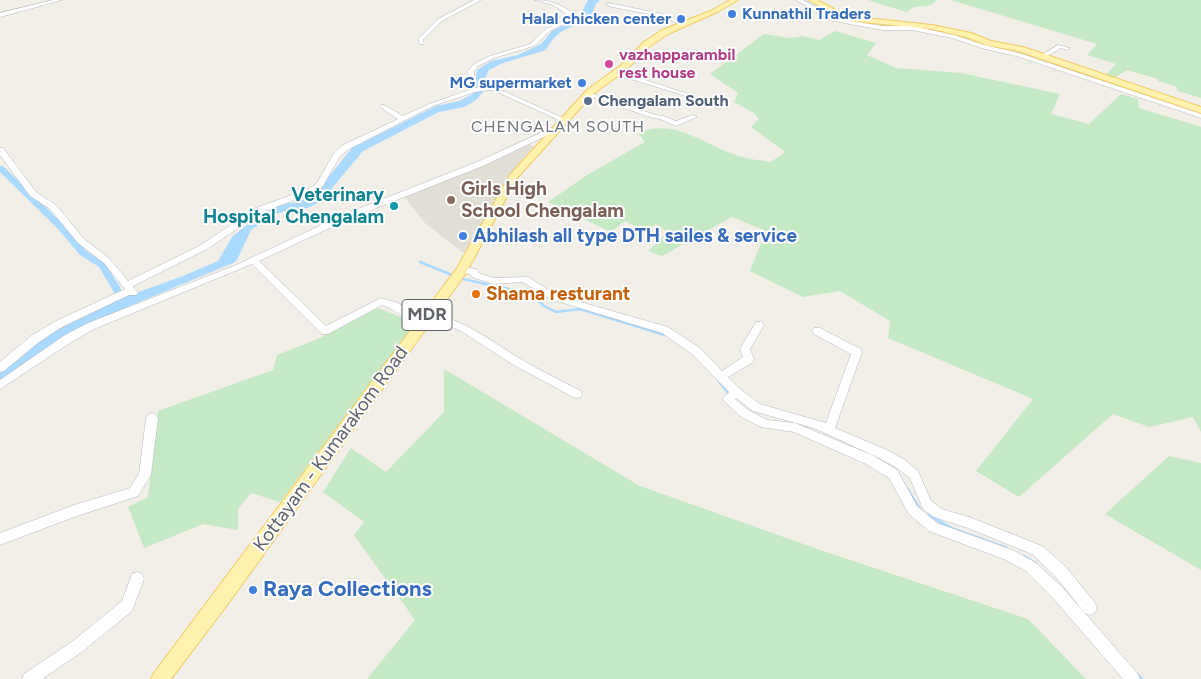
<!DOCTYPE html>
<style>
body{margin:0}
canvas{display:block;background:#f1efe8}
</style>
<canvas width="1201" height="679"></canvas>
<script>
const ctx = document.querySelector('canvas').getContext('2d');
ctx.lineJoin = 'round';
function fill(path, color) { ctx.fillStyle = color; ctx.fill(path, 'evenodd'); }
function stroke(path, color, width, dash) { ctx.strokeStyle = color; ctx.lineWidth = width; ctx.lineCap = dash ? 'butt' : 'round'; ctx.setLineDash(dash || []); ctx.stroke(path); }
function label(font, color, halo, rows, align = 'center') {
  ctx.font = font + ' Figtree,sans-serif'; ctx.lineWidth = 4; ctx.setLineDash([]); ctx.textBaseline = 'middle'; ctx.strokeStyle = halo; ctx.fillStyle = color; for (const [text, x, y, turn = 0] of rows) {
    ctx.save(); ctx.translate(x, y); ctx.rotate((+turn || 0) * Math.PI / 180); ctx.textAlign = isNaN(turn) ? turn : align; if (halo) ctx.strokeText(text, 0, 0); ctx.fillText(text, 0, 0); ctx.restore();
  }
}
const education = new Path2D(`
 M525,143L534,146L507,178L472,245L466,252H462L425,223L403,195Z`);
const green = new Path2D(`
 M868,0H937L931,5L914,7L906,12Z
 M951,0H1201V98L1178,91L1177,87L1158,81V79L1127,70L1114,78L1106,75L1116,64L1087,55L1097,44Z
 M835,31L876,43L867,55L896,68L961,73L1060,94L1051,114L1089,124L1121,94L1138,99L1139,108L1201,127V432L1193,417L1149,427L1113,414L1019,497L976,471L1033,399L888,338L890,321L840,291L803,297L750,271L766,231L732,217L662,256L648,251L668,232L656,224L634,239L630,237L640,229L625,221L611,232L548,202L587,175L645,142L638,133C672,118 701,142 733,154C745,159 759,160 771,162L785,152L751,127L759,119L754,113L734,102L738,93L710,74L764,34L790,38L803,36L819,40Z
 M378,308L416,323L280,502L251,493L238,509V530L203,524L144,548L128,507L148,497L158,411L273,370L277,355L320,338Z
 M444,369L640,486L826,552L1028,619L1086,679H367L415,620L354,535L364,522L323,492L351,448L386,472L444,412Z
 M1169,456L1201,463V570L1105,514Z`);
const water = new Path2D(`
 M588,0H600L596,4L589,20C569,28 556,30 546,50L503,63L489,70L485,78L486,85L483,92L475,101L464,107L439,112L363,151L332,188L334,194L308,208L289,210L273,215L251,230L237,260L233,263L132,305L83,329L0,383V370L40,339L108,303L183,276L218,261L232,237L253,220L276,206L300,201L313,196L352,148L436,106L459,101L473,94L477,70L491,61L518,55L541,44L552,31L579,18Z`);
const streamFar3 = new Path2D(`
 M804,0L841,21
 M926,29L937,31
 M1008,50L1036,59
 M1077,72L1100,80
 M1115,85L1160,99
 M1174,104L1200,113`);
const streamFar2 = new Path2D(`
 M1196,112L1201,114`);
const streamFar1 = new Path2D(`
 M420,262L452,275
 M463,279L531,294L544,306L556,312L580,309L665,335
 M718,380L730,396`);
const stream = new Path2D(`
 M900,478L920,509
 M928,515L953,529L1006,548
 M1024,556L1036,564
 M1136,673L1142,679`);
const canal = new Path2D(`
 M0,166H3L64,225L86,251L105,263L129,302L127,304H121L99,267L80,255L58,229L0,172Z`);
const minor = new Path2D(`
 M53,0H62L0,17V13Z
 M474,0H481L442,21L423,40L424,44H420L418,39L438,19Z
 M535,0C552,0 565,6 578,17L550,31L534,46L494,58L478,66L474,71L475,88L489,86L499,89L565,119V121H561L495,91L489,90L475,92L433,106L349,149L340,156L323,186L314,193L262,212L207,249L133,286L138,293L136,295H129L62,327L39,342L4,371L0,372V362L31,336L56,321L125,289L104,263L78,243L50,209L30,196L0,155V148H3L36,192L56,205L84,239L110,259L128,281L201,245L256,208L308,189L317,183L334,153L343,145L398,119L380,107V105H384L403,116L429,104L469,90L468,71L474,64L490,56L530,44L546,29L571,17L553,5Z
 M796,0H803L837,19L883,26H912L954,35L984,45L1019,53L1201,114V118L1016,56L981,48L952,38L912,30H883L833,21Z
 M609,3L662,14L686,23L683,25L659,16L607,6L606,5Z
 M1058,45L1070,48L1067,50L1061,48L1044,58H1040V56Z
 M615,72L637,77L691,95L686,96L634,80L613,75L612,74Z
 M586,93H590L656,115L663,116L676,121L693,115L697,117L676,126L660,119L653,118L586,95Z
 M551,128L558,130L483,166L351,218L259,261L326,326L381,298L398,303L425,320L427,323L425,326C417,327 394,308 382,305L328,334H322L252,264L94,329L73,341L0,389V380L65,335L88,323L236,265L345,214L477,162Z
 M462,267L476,269L479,273L493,278L528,277L556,295L668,327L700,348L722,371L743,357L740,349L756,322H762L764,325L750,349L754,359L753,362L728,377L740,389L760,404L826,423L851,354L814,334L812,331L814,328H820L861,349L862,352L835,428L887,450L905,460L918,471L931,501L942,509L969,517L1042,546L1065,566L1095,603L1097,608L1095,613L1090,615L1085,613L1055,576L1032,554L968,528L934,517L923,509L910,478L897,468L879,458L814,428L753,411L736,398L735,399L748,410L767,420L795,423L874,456L897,470L917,506L937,523L1015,551L1036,563L1063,588L1138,674L1140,679H1123L1053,598L1026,571L1006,560L929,531L909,514L889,478L866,464L794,432L761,427L740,416L722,399L729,392L692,354L662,333L550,299L523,282L493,284L472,277L470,274L459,272L457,270Z
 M427,312C467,321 486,338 519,358C539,370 560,380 581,391L582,394L581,397L577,398L573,397L512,364L461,331L439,322L424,317L422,315L424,313Z
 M152,413L156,415L158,418L151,475L138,496L74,517L0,545V533L74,505L130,488L139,474L146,418L148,415Z
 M137,572L142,574L144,579L132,611L83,651L42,679H22L24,674L73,641L122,601L132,574Z`);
const major = new Path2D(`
 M730,0H738L717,12L668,34L650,46L626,70L593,94L517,178L466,273L230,601L171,679H151L154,673L457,268L510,175L587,90L620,66L644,42L662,30L713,10Z
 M809,0H817L847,16L932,25L971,33L991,41L1023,47L1201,107V113L1018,51L986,45L966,37L932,29L842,20Z`);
const markers = [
 [732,14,5,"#3f7fe0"],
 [681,19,5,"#3f7fe0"],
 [609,64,5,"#d1479c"],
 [582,83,5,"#3f7fe0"],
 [588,101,5,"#5c6f8a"],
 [451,200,5,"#8d6e63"],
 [394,206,5,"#0f9aa8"],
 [463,236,5,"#3f7fe0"],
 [476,294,5,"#e8710a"],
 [253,590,5,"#3f7fe0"]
];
const farShopnames = [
 ["Kunnathil Traders",742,14,"left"],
 ["Halal chicken center",671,19],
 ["MG supermarket",572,83]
];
const farHotelnames = [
 ["vazhapparambil",619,55],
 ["rest house",619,73]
];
const farServicenames = [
 ["Chengalam South",598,101]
];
const farNeighbourhoodnames = [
 ["CHENGALAM SOUTH",558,127]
];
const shields = [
 [427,315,50]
];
const shieldNames = [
 ["MDR",427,315]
];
const educationNames = [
 ["Girls High",461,189],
 ["School Chengalam",461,211]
];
const cultureNames = [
 ["Veterinary",384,195],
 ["Hospital, Chengalam",384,217]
];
const shopNames = [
 ["Abhilash all type DTH sailes & service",473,236]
];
const foodNames = [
 ["Shama resturant",486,294]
];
const streetNames = [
 ["Kottayam - Kumarakom Road",331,449,-54]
];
const nearShopnames = [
 ["Raya Collections",263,590]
];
fill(education, '#e1ded6');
fill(green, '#c5e8c5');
fill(water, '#aadaff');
stroke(streamFar3, '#aadaff', 1);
stroke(streamFar2, '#aadaff', 2);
stroke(streamFar1, '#aadaff', 2.5);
stroke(stream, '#aadaff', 3);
fill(canal, '#aadaff');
stroke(minor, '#b5b8bc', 1);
stroke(major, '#f2c960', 2);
fill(minor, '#fff');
fill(major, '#fff2af');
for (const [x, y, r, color] of markers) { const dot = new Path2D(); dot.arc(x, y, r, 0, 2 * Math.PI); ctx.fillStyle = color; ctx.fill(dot); stroke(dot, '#fff', 2); }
label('bold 16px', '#366cbe', '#fff', farShopnames, 'right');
label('bold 16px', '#b23c85', '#fff', farHotelnames, 'left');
label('bold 16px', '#4e5e75', '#fff', farServicenames, 'left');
ctx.letterSpacing = '1px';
label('16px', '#70757a', '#fff', farNeighbourhoodnames);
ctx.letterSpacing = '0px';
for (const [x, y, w] of shields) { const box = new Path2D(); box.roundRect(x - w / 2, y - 15.5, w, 31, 4); ctx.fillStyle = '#fff'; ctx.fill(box); stroke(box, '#5f6368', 1); }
label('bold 18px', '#5f6368', null, shieldNames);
label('bold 19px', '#785e54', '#fff', educationNames, 'left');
label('bold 19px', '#0d838f', '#fff', cultureNames, 'right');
label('bold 19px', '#366cbe', '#fff', shopNames, 'left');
label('bold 19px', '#c56008', '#fff', foodNames, 'left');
label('19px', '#5f6368', '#fff', streetNames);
label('bold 22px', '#366cbe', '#fff', nearShopnames, 'left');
</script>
